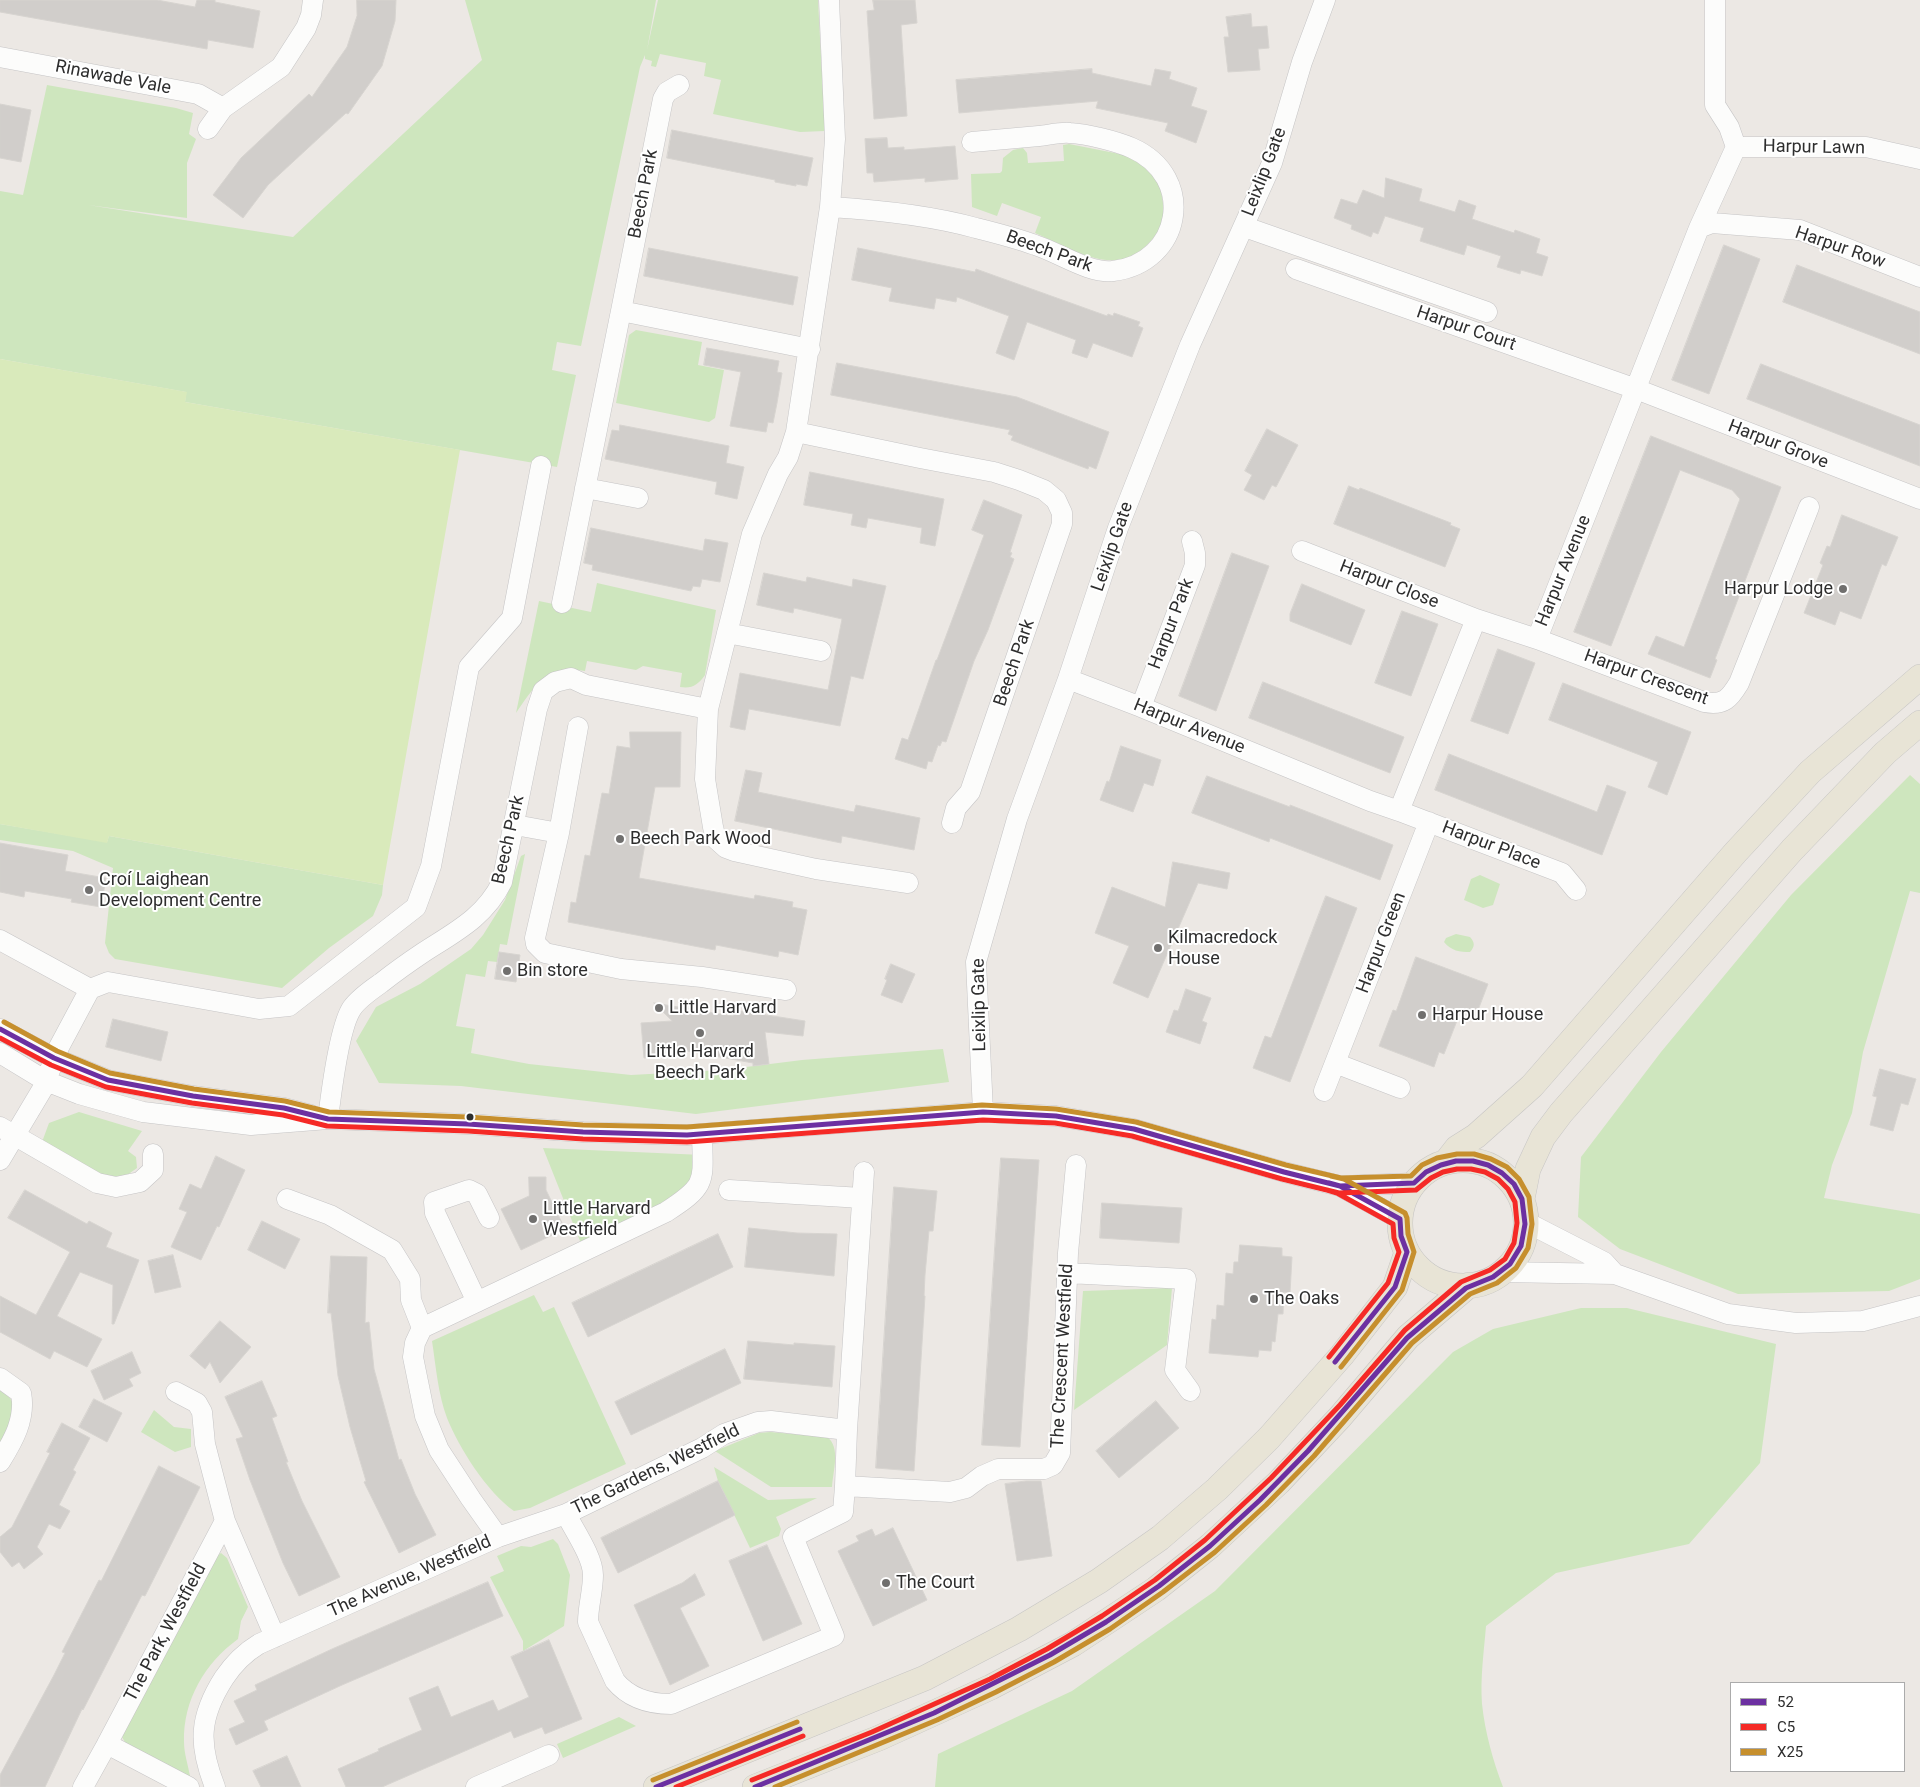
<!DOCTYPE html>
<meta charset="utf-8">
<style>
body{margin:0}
#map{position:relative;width:1920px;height:1787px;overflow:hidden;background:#ece8e4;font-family:Roboto,sans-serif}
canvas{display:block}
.legend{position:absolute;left:1730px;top:1682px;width:175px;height:90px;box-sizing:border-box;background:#fff;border:1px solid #ababab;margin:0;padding:6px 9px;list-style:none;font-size:15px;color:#2e2e2e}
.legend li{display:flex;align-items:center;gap:10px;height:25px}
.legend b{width:25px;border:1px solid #ababab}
</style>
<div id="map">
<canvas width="1920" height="1787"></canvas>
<ul class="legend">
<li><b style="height:6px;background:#6c30a1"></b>52</li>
<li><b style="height:6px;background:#f52a26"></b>C5</li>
<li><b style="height:6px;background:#c68f2d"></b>X25</li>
</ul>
</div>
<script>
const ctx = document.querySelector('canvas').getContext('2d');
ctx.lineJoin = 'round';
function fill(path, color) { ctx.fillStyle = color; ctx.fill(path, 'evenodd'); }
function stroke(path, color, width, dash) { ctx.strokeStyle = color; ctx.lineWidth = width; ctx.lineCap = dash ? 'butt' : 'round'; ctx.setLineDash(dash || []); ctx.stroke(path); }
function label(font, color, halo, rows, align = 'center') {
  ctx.font = font + ' Roboto,sans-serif'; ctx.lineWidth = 4; ctx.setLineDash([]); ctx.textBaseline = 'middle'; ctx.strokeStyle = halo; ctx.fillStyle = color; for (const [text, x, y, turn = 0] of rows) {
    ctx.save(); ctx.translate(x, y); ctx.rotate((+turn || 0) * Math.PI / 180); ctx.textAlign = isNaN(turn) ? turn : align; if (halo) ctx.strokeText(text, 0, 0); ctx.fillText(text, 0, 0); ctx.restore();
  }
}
const green = new Path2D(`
 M465,0H656L647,50L658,0H818L825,131L800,132L713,114L721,80L704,76L706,63L660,54L656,67L651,66L652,61L645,59V55L640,67L581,346L557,342L552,370L576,375L557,467L185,402L186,392L0,359V191L23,195L47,85L176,108L193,113L189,134L196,139L187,163V218L88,205L293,237L482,60Z
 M1069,144L1130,156L1159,179C1160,188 1166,212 1164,221C1160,231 1153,239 1146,246C1113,278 1070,248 1035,233L1041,217L1002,203L997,216L972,207L971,174L1000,173L1002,171L1003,158L1013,150L1023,148L1027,153L1028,163L1064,161L1063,145Z
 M636,330L702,342L698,365L724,370L715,418L709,422L616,403L629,335Z
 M597,583L716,610L705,675C698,685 692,689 680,687L682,673L643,666L636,670L587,661L585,671C548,664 535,685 516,713L539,601L591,612Z
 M1910,775L1920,784V893L1910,891L1863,1052L1852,1113L1832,1165L1824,1198L1920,1214V1279L1889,1291L1738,1294L1620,1249L1578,1217L1581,1157L1661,1052L1791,895Z
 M0,824L107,842L109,836L383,885L382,895L373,916L329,948L282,988L115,959L109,953L105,943L113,868L73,851L0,840Z
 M525,854L507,945L500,944L497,962L488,961L485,977L466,974L456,1026L475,1029L471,1053L529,1064L631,1075L722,1070L802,1060L943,1049L949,1082L696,1114L461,1086L379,1083L356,1041L376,1007L420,984L471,949L483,935L505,900L521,856Z
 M1480,875L1500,884L1493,905L1483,908L1464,900L1471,879Z
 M1456,934L1470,937C1475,943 1475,946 1470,952C1460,952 1451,951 1444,942L1446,938Z
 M79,1112L142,1131L128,1151L136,1157L137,1168L123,1178L95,1176L42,1142L49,1123Z
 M543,1148L703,1155L700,1183L584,1251Z
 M1172,1288L1167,1345L1074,1410L1083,1291Z
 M534,1295L543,1312L554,1307L626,1464L530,1508L514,1511C487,1492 459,1448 447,1418C438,1394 436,1367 432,1341Z
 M1581,1308H1627L1776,1344L1760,1463L1689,1544L1556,1573L1486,1626C1484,1651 1480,1678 1482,1704C1485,1732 1493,1761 1503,1787H935L938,1754L1072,1691L1215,1591L1453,1352L1493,1329Z
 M0,1390C26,1404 9,1427 0,1446Z
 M154,1410L174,1427L191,1429V1447L175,1452L141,1432Z
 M770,1432L827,1437C841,1447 833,1471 832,1487H771L715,1451L759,1433Z
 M714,1467L768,1500L817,1498L776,1517L781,1529L779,1536L750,1548L718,1481Z
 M553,1539L558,1544L570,1575L564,1626L523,1651V1641L490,1577L504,1571L497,1556L521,1546L531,1547Z
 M221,1553L227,1558L248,1607L241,1621L238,1639C205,1663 183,1700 184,1742C184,1753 188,1765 190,1776L188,1781L126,1744L122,1737L213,1559Z
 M619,1717L636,1726L563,1758L557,1744Z`);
const pitch = new Path2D(`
 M0,359L187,392L185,402L460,450L383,885L109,836L107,843L0,824Z`);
const building = new Path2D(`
 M0,0H157L195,7L197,0H215V2L260,11L253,48L208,40L207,49L0,12Z
 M357,0H396L395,21L382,66L348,114L346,113L268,185L243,218L213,195L241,158L309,94L312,97L347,47L357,16Z
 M873,0H915L917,23L901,25L907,116L874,119L867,11L874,10Z
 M1251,14L1252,27L1267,26L1269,48L1258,49L1260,70L1228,72L1224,37H1229L1226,17Z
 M1092,69V73L1151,86L1155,69L1171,72L1169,79L1197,88L1191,106L1207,111L1196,143L1165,131L1168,123L1096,108L1098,101L959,113L956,80Z
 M0,104L31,110L21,162L0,158Z
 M672,130L813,158L807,186L796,184V186L775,182V180L667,158Z
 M887,138L888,148L904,147V150L955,146L958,179L925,182V178L874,182L873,173H867L865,139Z
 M1386,178L1422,189L1419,201L1455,212L1459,200L1476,206L1472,219L1514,233L1515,230L1540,239L1536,253L1548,257L1542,276L1521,270L1520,274L1497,267L1501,256L1467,245L1464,255L1420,241L1424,228L1385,216L1378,234L1373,232L1371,237L1351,229L1352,225L1334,218L1341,199L1357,204L1363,190L1384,198Z
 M1724,245L1760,259L1709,394L1672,380Z
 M649,248L798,277L793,305L644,276Z
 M858,248L975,272L976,269L1107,316L1108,314L1113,316L1114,313L1140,322L1138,326L1143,328L1132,357L1093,343L1087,358L1072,353L1076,340L1027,322L1014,360L996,353L1009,316L957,297L956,302L936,298L934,309L889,301L892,288L852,280Z
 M1797,265L1920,312V354L1783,302Z
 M707,348L779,361L777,372L782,373L777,403L773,423L768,422L766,432L730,426L741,372L704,365Z
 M837,363L1017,397L1109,432L1096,469L1089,466L1088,469L1011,440L1013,436L1008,434L1010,430L831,395Z
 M1761,364L1920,425V466L1747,399Z
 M620,425L729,446L726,463L744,467L737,499L715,494L717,482L605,459L612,430L619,431Z
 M1267,429L1298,445L1276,487L1272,485L1264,500L1244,490L1252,475L1245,471Z
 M1651,436L1781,487L1715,659L1717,660L1710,678L1648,654L1656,636L1684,647L1740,499L1732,490L1680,470L1611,646L1574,632Z
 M810,472L944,499L935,546L920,543L922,528L868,518L866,528L851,525L853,514L804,505Z
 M1349,486L1359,490L1360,488L1451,523L1450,525L1460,529L1445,567L1334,524Z
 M984,500L1022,515L1010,552L1012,553L1010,557L1014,559L988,630L974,661L946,742L942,741L940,746L938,745L932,762L928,761L926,769L895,759L902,738L908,740L936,660H937L984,535L972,530Z
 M1842,515L1898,537L1886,566L1882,564L1861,619L1840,611L1835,625L1804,613L1823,565L1820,563L1827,546L1830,547Z
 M591,528L703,551L705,539L728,543L720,582L702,579L700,587L693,586L691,591L592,570L593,565L584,563Z
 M1232,553L1269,566L1216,711L1179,696Z
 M764,573L806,582L807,577L852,587L853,579L886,586L863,679L851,676L840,726L749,709L745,730L730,727L740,673L828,690L842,619L794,608L793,613L757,605Z
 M1302,584L1365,610L1351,645L1290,621V614Z
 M1402,611L1438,624L1411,696L1375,683Z
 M1498,649L1535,663L1508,734L1471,721Z
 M1263,682L1404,737L1390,773L1249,718Z
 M1563,683L1691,732L1667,795L1648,787L1658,762L1549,720Z
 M630,732H681L680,787H655L639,878L754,899L755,895L793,902L792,907L807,910L798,955L779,951L778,957L716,945L715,950L568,922L571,902L576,903L585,855L590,856L602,793L609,794L617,746L630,748Z
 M1121,746L1161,760L1153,786L1144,783L1133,812L1100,800L1107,781L1109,782Z
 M1449,754L1597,812L1607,785L1626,792L1602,855L1435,790Z
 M746,770L762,773L758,792L854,812L856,805L920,818L914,850L842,836L841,843L735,821Z
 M1207,776L1290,807V805L1393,845L1380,880L1270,838L1269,842L1192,813Z
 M0,843L68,855L65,871L106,878L101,907L71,902L72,899L25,891L24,897L0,892Z
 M1173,862L1230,873L1227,889L1198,883L1148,998L1113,983L1129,946L1095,933L1112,887L1165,907Z
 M1326,896L1357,908L1290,1082L1253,1068L1265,1036L1271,1038Z
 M499,952L520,955L516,982L495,979Z
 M1416,957L1488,984L1475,1018L1460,1013L1444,1054L1439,1052L1434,1067L1379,1046L1393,1010L1396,1011Z
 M891,964L915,974L902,1003L881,995L887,980L885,979Z
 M1186,989L1211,998L1202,1021L1207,1023L1200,1044L1166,1032L1174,1010L1178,1011Z
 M654,1003L733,1016L734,1010L805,1021L803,1036L765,1032L769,1064L753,1066V1063L681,1050L680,1055L644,1058L641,1023L672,1021Z
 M113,1019L168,1032L161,1061L106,1047Z
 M1880,1069L1916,1079L1908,1105L1901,1103L1893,1131L1870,1125L1877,1097L1873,1096Z
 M216,1156L245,1170L219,1227L217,1226L201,1260L171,1247L187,1212L179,1209L190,1184L201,1189Z
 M1001,1158L1039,1160L1020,1447L982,1445Z
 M529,1177H546V1190L565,1229L521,1250L501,1209L529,1196Z
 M894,1187L937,1191L933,1231H929L925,1275L924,1296H925L914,1471L876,1468Z
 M25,1190L87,1224L89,1221L112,1233L106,1247L139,1260L114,1324H112L113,1285L80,1272L57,1316L102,1339L87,1367L54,1351L50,1359L0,1332V1296L36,1315L70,1252L8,1218Z
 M1102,1203L1182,1208L1179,1243L1100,1238Z
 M262,1221L300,1239L285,1269L248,1250Z
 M749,1228L797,1233L837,1234L834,1276L745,1267Z
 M718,1234L733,1267L588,1337L572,1303Z
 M1240,1245L1282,1248V1256L1292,1257L1290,1293L1284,1292L1283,1314H1278L1275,1342L1272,1341L1271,1351L1259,1350L1258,1357L1209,1353L1212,1319L1216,1320L1217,1305L1224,1306L1226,1273L1233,1274L1234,1262H1238Z
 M173,1255L181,1287L155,1293L148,1261Z
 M331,1256L367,1257L365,1323L369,1322L374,1369L399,1460L401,1459L415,1494L436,1535L399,1553L364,1482L366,1481L350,1427L338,1376L331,1313H328Z
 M220,1321L251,1347L220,1383L210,1362L205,1369L190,1356Z
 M748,1341L794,1345V1343L835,1346L832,1387L744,1379Z
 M725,1349L741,1383L631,1435L615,1402Z
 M132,1352L141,1373L129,1379L133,1386L104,1400L91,1371Z
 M262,1381L277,1416L272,1418L288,1462H286L302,1501L340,1577L299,1596L283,1563L250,1480L236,1439L243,1437L225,1397Z
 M94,1399L122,1413L107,1442L79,1427Z
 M1156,1401L1179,1428L1119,1478L1096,1451Z
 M62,1423L90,1438L73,1470L76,1472L59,1505L70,1511L60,1529L49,1524L37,1547L43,1554L24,1569L19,1562L12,1567L0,1552V1537L12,1527L50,1453L47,1452Z
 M159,1466L200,1487L192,1503L145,1596L142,1595L83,1710L82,1709L45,1787H0V1775L54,1675L65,1653L62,1652L99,1580L101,1581Z
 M718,1481L735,1515L618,1573L601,1538Z
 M1026,1481H1041L1052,1556L1017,1561L1005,1484Z
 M893,1528L927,1600L873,1626L838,1551L859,1541L856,1536L872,1529L875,1536Z
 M767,1545L802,1624L763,1641L729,1561Z
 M695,1574L705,1595L680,1608L709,1666L670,1685L634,1605L682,1583Z
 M488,1582L503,1616L342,1685L264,1721L268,1730L236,1745L229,1729L245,1722L234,1701L257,1690L255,1685L332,1649Z
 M549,1640L582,1719L545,1734L542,1727L514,1738L511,1731L382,1787H346L338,1769L379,1751L378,1749L422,1730L409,1698L438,1686L451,1717L493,1700L498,1711L529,1697L511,1657Z
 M287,1756L301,1787H261L253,1771Z`);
const minor = new Path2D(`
 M0,57L198,94L223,108
 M679,85L667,92L663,99L621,311L810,349
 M208,129L223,108L281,67L306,28L311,15L313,0
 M1736,147H1866L1920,159
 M830,207C879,210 929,215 976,228C996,233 1016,238 1035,245C1058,252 1089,274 1113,271C1182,263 1197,177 1132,148C1116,141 1087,134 1070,133C1060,132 1049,135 1039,136C1017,138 994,140 972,142
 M1245,227L1487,312
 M1699,228L1712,223L1800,230L1920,277
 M1296,269L1636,389L1920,499
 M796,432L920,458L994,472L1019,480L1044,490L1056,500L1062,513V524L970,792L956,808L952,823
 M585,488L638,498
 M1302,551L1476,619
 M562,603L621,311
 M727,633L821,651
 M1537,639L1704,702C1724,706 1730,698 1739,683L1809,507
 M1068,679L1141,707L1370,801L1399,811L1476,619L1537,639L1699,228L1736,147L1729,127L1715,105V0
 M1141,707L1195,565V553L1192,541
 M708,709L705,779L713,827L716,839L726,848L734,851L816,869L908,883
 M1399,811L1562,873L1576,890
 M515,825L559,833L578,727
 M559,833L535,938L536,944L545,953L621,969L702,977L786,990
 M0,940L90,989
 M0,1029L54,1058L108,1080L193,1096L284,1108L311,1115
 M0,1053L46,1081L79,1094L143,1112L251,1125L328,1119L468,1124L583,1132L687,1135L983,1112L1056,1116L1134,1129L1284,1172L1340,1186L1400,1219
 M1335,1063L1400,1088
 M1324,1091L1429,822
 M983,1112L976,962L1017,819L1068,679L1118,528L1190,345L1272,163L1302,62L1325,0
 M328,1119C331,1094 339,1027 352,1008C359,998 371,990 381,983C395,972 409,962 424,952C455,932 485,917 502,882L537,709L543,691L555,682L571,678L586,685L708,709L752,534L778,474L788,457L796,432L830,207L835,139L829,0
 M0,1127L97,1183L116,1187L140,1182L153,1170V1154
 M0,1160L43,1088L59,1047L90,989L108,982L259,1009L289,1006L416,907L431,866L469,667L512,618L541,466
 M864,1172L847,1430L845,1486L950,1492L966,1488L982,1476L998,1469H1044L1053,1465L1060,1453L1068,1253L1076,1165
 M1340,1186L1414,1183
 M729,1190L862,1198
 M287,1199L330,1215L392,1250L410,1279L411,1300L422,1328
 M1526,1222L1604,1262L1615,1274
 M1502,1272L1615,1274L1728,1314L1796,1323L1863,1321L1920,1306
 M1067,1273L1186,1279L1175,1370L1190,1391
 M477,1302L435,1213L434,1202L469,1190L477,1194L489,1218
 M0,1378L21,1393C26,1419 13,1441 0,1462
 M176,1392L197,1403L202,1412L205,1444L225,1521L275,1637
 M566,1514C574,1530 593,1557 593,1575C593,1591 588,1606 588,1622L615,1681C629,1698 650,1704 671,1704L834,1636L793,1537L843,1512L845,1486
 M498,1537L566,1514L702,1448L724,1434L758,1422L771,1421L847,1430
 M83,1787L107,1744
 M189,1787L107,1744L225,1521
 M215,1787C198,1744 199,1717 224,1678C234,1663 244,1653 259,1644L498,1537L471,1499L439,1450L425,1416L413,1357L415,1343L422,1328L666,1212C708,1185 703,1182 702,1134
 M476,1787L549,1755`);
const major = new Path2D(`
 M1400 1223a63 63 0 1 1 126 0a63 63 0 1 1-126 0Z
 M1446,1162L1457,1148L1476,1136L1532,1086L1735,853L1810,772L1920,677
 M1522,1199L1528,1169L1543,1137L1561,1113L1792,850L1885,753L1920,723
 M656,1787L925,1678L1019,1629L1099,1581L1160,1538L1217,1489L1269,1438L1342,1355L1395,1287L1407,1252
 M755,1787L879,1738L991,1687L1073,1644L1156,1589L1210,1546L1279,1482L1340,1417L1408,1337L1469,1285`);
const bus1 = new Path2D(`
 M0,1029L54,1058L108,1080L193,1096L284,1108L328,1119L468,1124L583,1132L687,1135L983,1112L1056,1116L1134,1129L1284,1172L1340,1186L1414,1183L1426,1172L1441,1165L1456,1161H1473L1488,1165L1502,1173L1514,1184L1522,1199L1525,1224L1521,1246L1510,1264L1493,1277L1466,1288L1407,1338L1308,1451L1260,1500L1210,1546L1159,1586L1106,1622L1050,1655L934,1713L755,1787
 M1329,1183L1340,1186L1400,1219L1401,1236L1407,1252L1395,1287L1335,1362
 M656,1787L800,1729`);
const bus2 = new Path2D(`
 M0,1038L51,1065L106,1087L192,1103L283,1115L327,1126L468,1131L583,1139L687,1142L983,1120L1055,1123L1132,1136L1282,1179L1339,1193L1416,1190L1431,1178L1443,1172L1457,1169H1471L1485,1172L1498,1179L1508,1189L1515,1202L1517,1223L1514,1243L1505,1259L1490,1270L1461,1282L1405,1330L1340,1405L1271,1478L1205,1540L1155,1580L1102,1616L1047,1649L990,1679L872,1732L752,1780
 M1327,1190L1337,1193L1393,1224L1394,1238L1399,1252L1388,1283L1329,1357
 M676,1787L803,1736`);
const bus3 = new Path2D(`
 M4,1022L57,1051L110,1073L194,1089L285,1101L329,1112L468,1117L583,1125L687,1127L982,1105L1056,1109L1136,1122L1286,1165L1341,1178L1411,1176L1422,1165L1437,1158L1457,1154H1474L1491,1159L1507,1167L1519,1179L1529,1197L1532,1224L1528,1248L1516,1268L1497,1283L1470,1294L1412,1343L1314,1456L1266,1505L1215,1552L1163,1592L1110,1629L1054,1662L996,1692L937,1720L775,1787
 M1331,1176L1344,1179L1405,1213L1407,1218L1408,1234L1414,1252L1402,1290L1341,1367
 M653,1780L797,1722`);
const markers = [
 [1843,589,5,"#706f6e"],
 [620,839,5,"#706f6e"],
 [89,890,5,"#706f6e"],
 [1158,948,5,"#706f6e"],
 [507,971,5,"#706f6e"],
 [659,1008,5,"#706f6e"],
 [1422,1015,5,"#706f6e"],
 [700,1033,5,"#706f6e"],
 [470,1117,4.5,"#2e2e2e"],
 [533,1219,5,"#706f6e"],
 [1254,1299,5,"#706f6e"],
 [886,1583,5,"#706f6e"]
];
const streetNames = [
 ["Rinawade Vale",113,78,11],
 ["Harpur Lawn",1814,148,1],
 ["Leixlip Gate",1265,172,-69],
 ["Beech Park",644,194,-79],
 ["Harpur Row",1840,248,19],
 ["Beech Park",1049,252,20],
 ["Harpur Court",1466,329,19],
 ["Harpur Grove",1778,445,21],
 ["Leixlip Gate",1113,547,-71],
 ["Harpur Avenue",1564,571,-68],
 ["Harpur Close",1389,585,21],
 ["Harpur Park",1172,624,-69],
 ["Beech Park",1015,663,-71],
 ["Harpur Crescent",1646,678,20],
 ["Harpur Avenue",1189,727,22],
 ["Beech Park",509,840,-77],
 ["Harpur Place",1491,846,21],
 ["Harpur Green",1382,943,-69],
 ["Leixlip Gate",980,1005,-91],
 ["The Crescent Westfield",1063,1356,-87],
 ["The Gardens, Westfield",656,1470,-26],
 ["The Avenue, Westfield",410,1577,-24],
 ["The Park, Westfield",166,1633,-62]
];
const poiNames = [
 ["Harpur Lodge",1833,589,"right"],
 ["Beech Park Wood",630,839],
 ["Croí Laighean",99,880],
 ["Development Centre",99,901],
 ["Kilmacredock",1168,938],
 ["House",1168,959],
 ["Bin store",517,971],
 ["Little Harvard",669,1008],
 ["Harpur House",1432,1015],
 ["Little Harvard",700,1052,"center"],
 ["Beech Park",700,1073,"center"],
 ["Little Harvard",543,1209],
 ["Westfield",543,1230],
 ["The Oaks",1264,1299],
 ["The Court",896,1583]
];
fill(green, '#cee6be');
fill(pitch, '#d9eabb');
fill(building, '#d1cecb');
stroke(building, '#d7d4d0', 1);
stroke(minor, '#c5c4c5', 21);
stroke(major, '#c6c5c4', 26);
stroke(minor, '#fcfcfb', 20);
stroke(major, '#e8e4d6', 25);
stroke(bus1, '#6c30a1', 5);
stroke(bus2, '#f52a26', 5);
stroke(bus3, '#c68f2d', 5);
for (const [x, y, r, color] of markers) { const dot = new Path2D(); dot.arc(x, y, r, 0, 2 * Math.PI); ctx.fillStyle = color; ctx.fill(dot); stroke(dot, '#fff', 2); }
label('18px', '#2e2e2e', '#fff', streetNames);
label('18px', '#2e2e2e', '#fff', poiNames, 'left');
</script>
